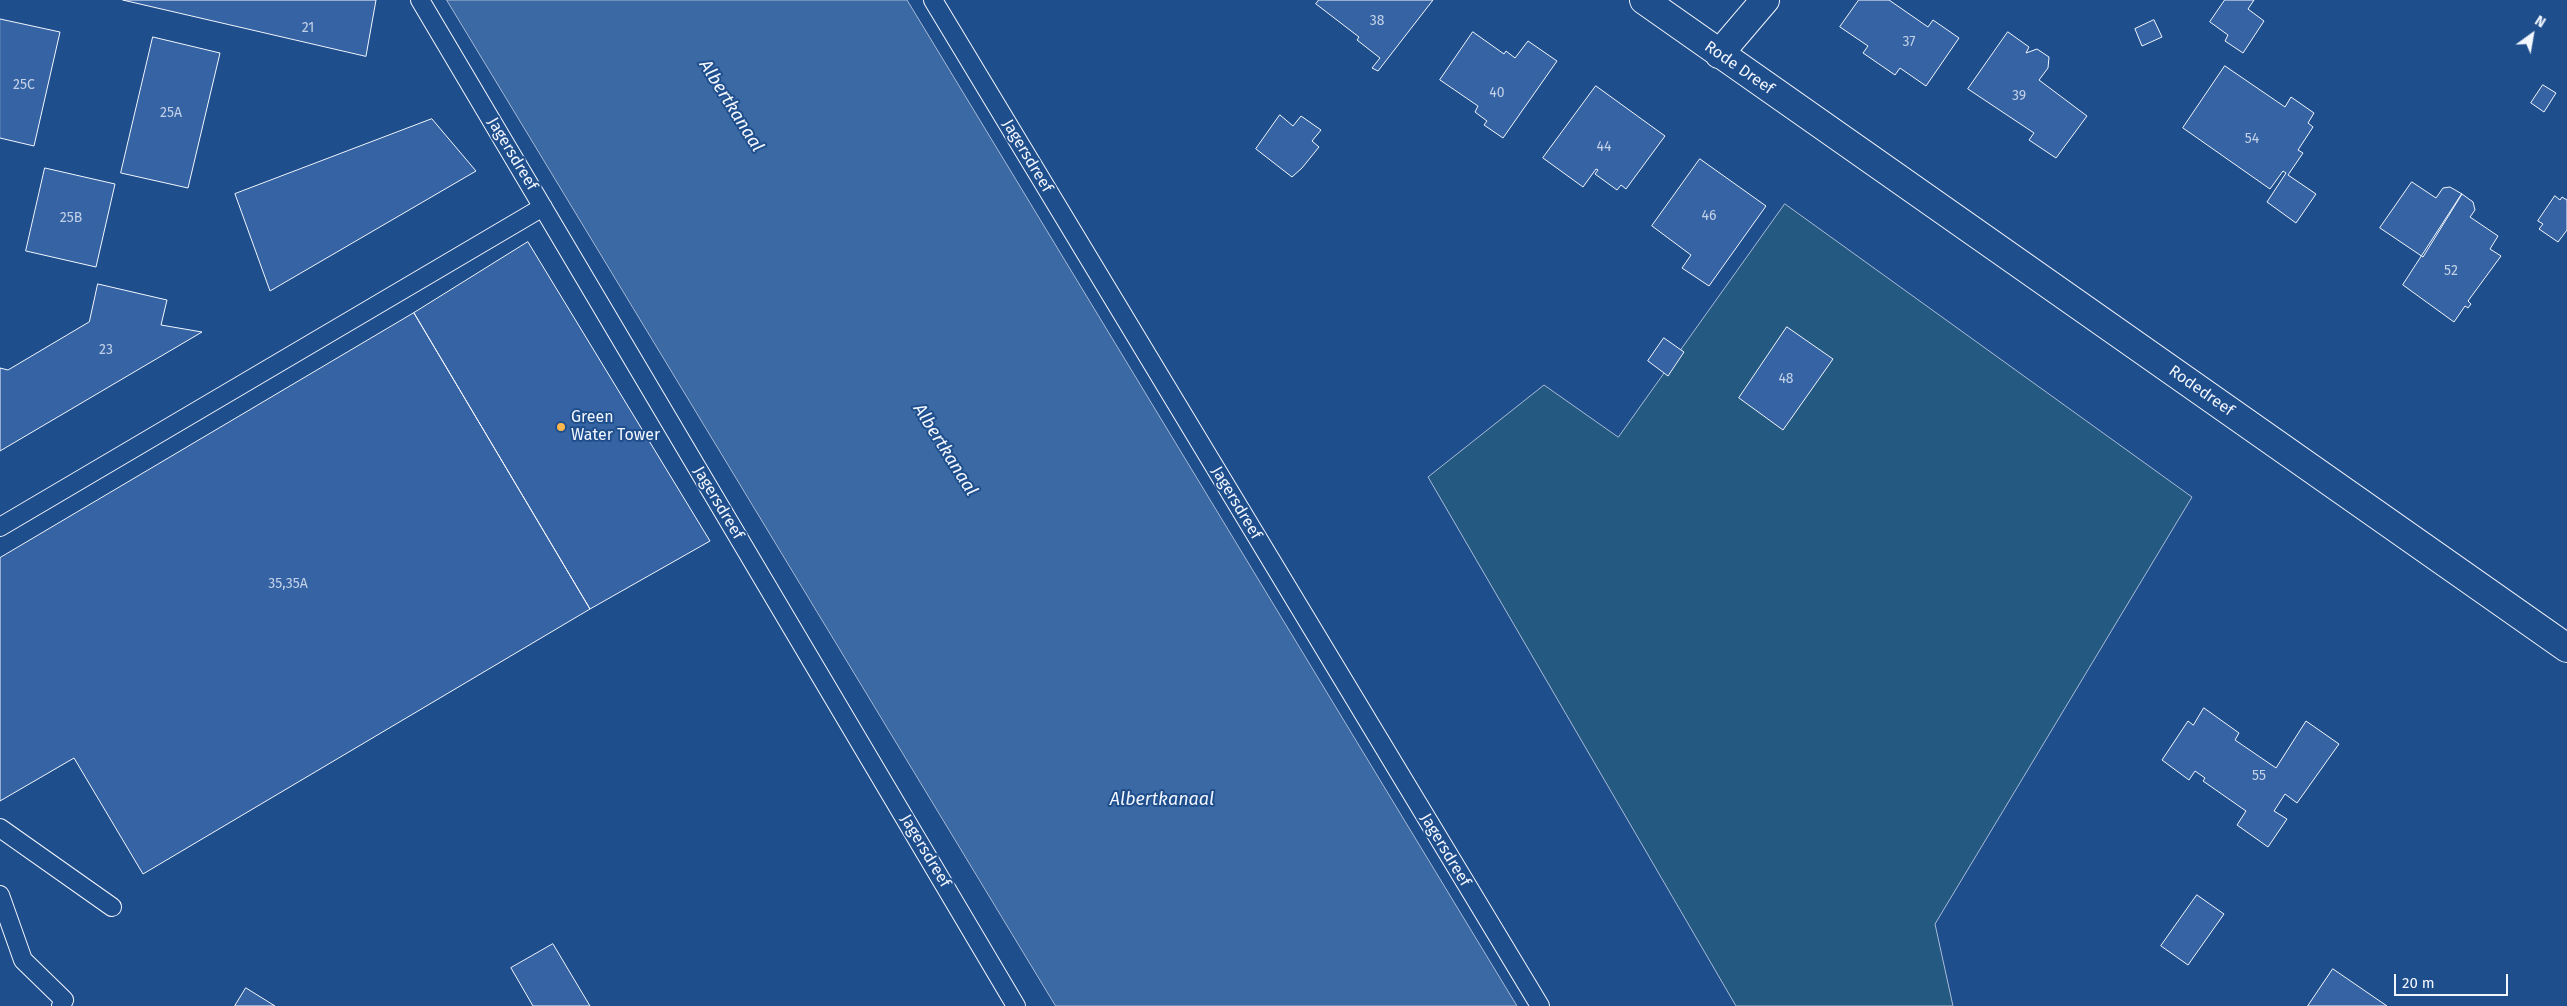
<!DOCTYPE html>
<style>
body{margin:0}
#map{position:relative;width:2567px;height:1006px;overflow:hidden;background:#1f4e8c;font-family:"Fira Sans",sans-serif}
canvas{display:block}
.north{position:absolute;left:2507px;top:10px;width:50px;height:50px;-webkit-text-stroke:4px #1f4e8c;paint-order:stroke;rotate:32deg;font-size:14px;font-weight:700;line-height:20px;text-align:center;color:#f2f6ff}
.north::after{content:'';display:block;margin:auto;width:18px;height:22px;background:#f2f6ff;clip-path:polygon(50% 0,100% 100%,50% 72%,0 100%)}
.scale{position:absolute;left:2394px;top:974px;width:114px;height:22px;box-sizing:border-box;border:2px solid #f2f6ff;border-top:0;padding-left:6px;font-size:15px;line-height:18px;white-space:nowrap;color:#f2f6ff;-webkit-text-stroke:4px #1f4e8c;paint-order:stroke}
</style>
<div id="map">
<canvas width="2567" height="1006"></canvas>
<div class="north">N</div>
<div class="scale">20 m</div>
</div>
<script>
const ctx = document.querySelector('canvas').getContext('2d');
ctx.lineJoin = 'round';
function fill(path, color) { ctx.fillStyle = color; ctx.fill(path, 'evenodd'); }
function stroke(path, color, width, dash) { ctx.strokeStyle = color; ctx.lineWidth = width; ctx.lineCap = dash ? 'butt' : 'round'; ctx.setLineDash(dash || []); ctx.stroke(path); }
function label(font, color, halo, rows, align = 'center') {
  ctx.font = font + ' "Fira Sans",sans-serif'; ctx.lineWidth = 4; ctx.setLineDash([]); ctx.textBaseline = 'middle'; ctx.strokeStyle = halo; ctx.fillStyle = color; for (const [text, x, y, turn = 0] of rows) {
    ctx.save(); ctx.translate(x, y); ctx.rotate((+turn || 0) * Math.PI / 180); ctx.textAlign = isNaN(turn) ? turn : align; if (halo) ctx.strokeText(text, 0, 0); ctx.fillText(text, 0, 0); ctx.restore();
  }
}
const green = new Path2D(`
 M1785,204L2192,497L1935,924L1953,1006H1736L1428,477L1544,385L1618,437Z`);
const water = new Path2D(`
 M447,0H907L1517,1006H1056Z`);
const building = new Path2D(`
 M123,0H376L366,56Z
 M1319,0H1433L1378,71L1372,68L1380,58L1357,40L1359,37L1316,4Z
 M1859,0H1889L1928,27L1933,20L1959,38L1926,86L1900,68L1895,75L1863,53L1868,46L1840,27Z
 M2225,0H2254L2248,9L2264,21L2243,53L2225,41L2228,35L2210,22Z
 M0,19L60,32L34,146L0,138Z
 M2154,20L2162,37L2142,46L2135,29Z
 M1473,32L1504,54L1506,51L1515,58L1528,41L1557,61L1503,138L1484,125L1487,121L1475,112L1478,106L1440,80Z
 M2008,32L2029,47L2026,53L2037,49L2049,57L2048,68L2039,80L2087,116L2056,158L2029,140L2034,133L1968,89Z
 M153,37L220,53L188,188L121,173Z
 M2225,66L2285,107L2291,97L2314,113L2308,123L2313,127L2298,150L2303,153L2288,175L2316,194L2296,223L2267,202L2286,173L2283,171L2270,189L2183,128Z
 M2543,85L2556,93L2544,112L2531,103Z
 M1596,86L1665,136L1626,189L1621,185L1617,190L1595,174L1598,170L1596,169L1583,187L1543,158Z
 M1280,115L1293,126L1301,116L1321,130L1312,141L1319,147L1302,168L1292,177L1256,149Z
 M432,119L476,171L270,291L235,194Z
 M1700,159L1766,206L1709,286L1682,268L1691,255L1652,226Z
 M45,168L115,184L96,267L26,251Z
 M2412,182L2436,198L2443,188L2450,187L2462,194L2423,257L2380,228Z
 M2462,194L2473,202L2475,210L2470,217L2498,236L2490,249L2501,256L2468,301L2471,304L2468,308L2465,306L2454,322L2403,285Z
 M2555,196L2560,200L2562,197L2567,200V230L2558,242L2539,229L2543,224L2538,221Z
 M528,242L710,541L590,609L414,313Z
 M98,284L167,300L161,325L202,332L0,451V368L8,370L89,322Z
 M414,313L590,609L143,874L74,758L0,801V558Z
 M1787,327L1833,359L1783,430L1739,398Z
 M1664,338L1684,352L1668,376L1648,361Z
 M2204,708L2239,733L2235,740L2276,768L2306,721L2339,744L2297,803L2285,794L2274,811L2287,819L2268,847L2237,825L2246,811L2203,781L2205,778L2195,771L2189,780L2162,760L2188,721L2193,725Z
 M2197,895L2224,914L2188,965L2161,946Z
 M553,944L590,1006H533L511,968Z
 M2333,969L2387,1006H2308Z
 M246,988L275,1006H235Z`);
const lane = new Path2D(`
 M420,0L1016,1006
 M933,0L1540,1006
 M0,527L543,207
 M0,828L112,907
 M0,895L23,960L64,1000L61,1006`);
const street = new Path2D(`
 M1644,0L2567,648
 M1719,54L1765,0`);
const markers = [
 [561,427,5,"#ffb74d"]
];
const numberNames = [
 ["38",1377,21],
 ["21",308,28],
 ["37",1909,42],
 ["25C",24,85],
 ["40",1497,93],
 ["39",2019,96],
 ["25A",171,113],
 ["54",2252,139],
 ["44",1604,147],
 ["46",1709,216],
 ["25B",71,218],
 ["52",2451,271],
 ["23",106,350],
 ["48",1786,379],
 ["35,35A",288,584],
 ["55",2259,776]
];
const streetNames = [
 ["Rode Dreef",1739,68,35],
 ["Jagersdreef",512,154,59],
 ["Jagersdreef",1027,156,59],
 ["Rodedreef",2201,391,35],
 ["Jagersdreef",718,503,59],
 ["Jagersdreef",1236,503,59],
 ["Jagersdreef",1445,850,59],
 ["Jagersdreef",925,851,59]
];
const poiNames = [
 ["Green",571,418],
 ["Water Tower",571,436]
];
const waterNames = [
 ["Albertkanaal",731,106,58],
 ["Albertkanaal",945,450,58],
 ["Albertkanaal",1162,800]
];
fill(green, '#245a82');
stroke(green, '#a8bbd7', 1);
fill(water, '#3b69a3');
stroke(water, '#a8bbd7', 1);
fill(building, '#3563a3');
stroke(building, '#f2f6ff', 1);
stroke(lane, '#f2f6ff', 20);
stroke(street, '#f2f6ff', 30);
stroke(lane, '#1f4e8c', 18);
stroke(street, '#1f4e8c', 28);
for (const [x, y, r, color] of markers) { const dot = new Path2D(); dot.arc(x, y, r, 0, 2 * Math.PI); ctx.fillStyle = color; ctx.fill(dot); stroke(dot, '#1f4e8c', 2); }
label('14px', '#c3d1e8', null, numberNames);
label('16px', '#f2f6ff', '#1f4e8c', streetNames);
label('16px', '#f2f6ff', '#1f4e8c', poiNames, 'left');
label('italic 18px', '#f2f6ff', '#1f4e8c', waterNames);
</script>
